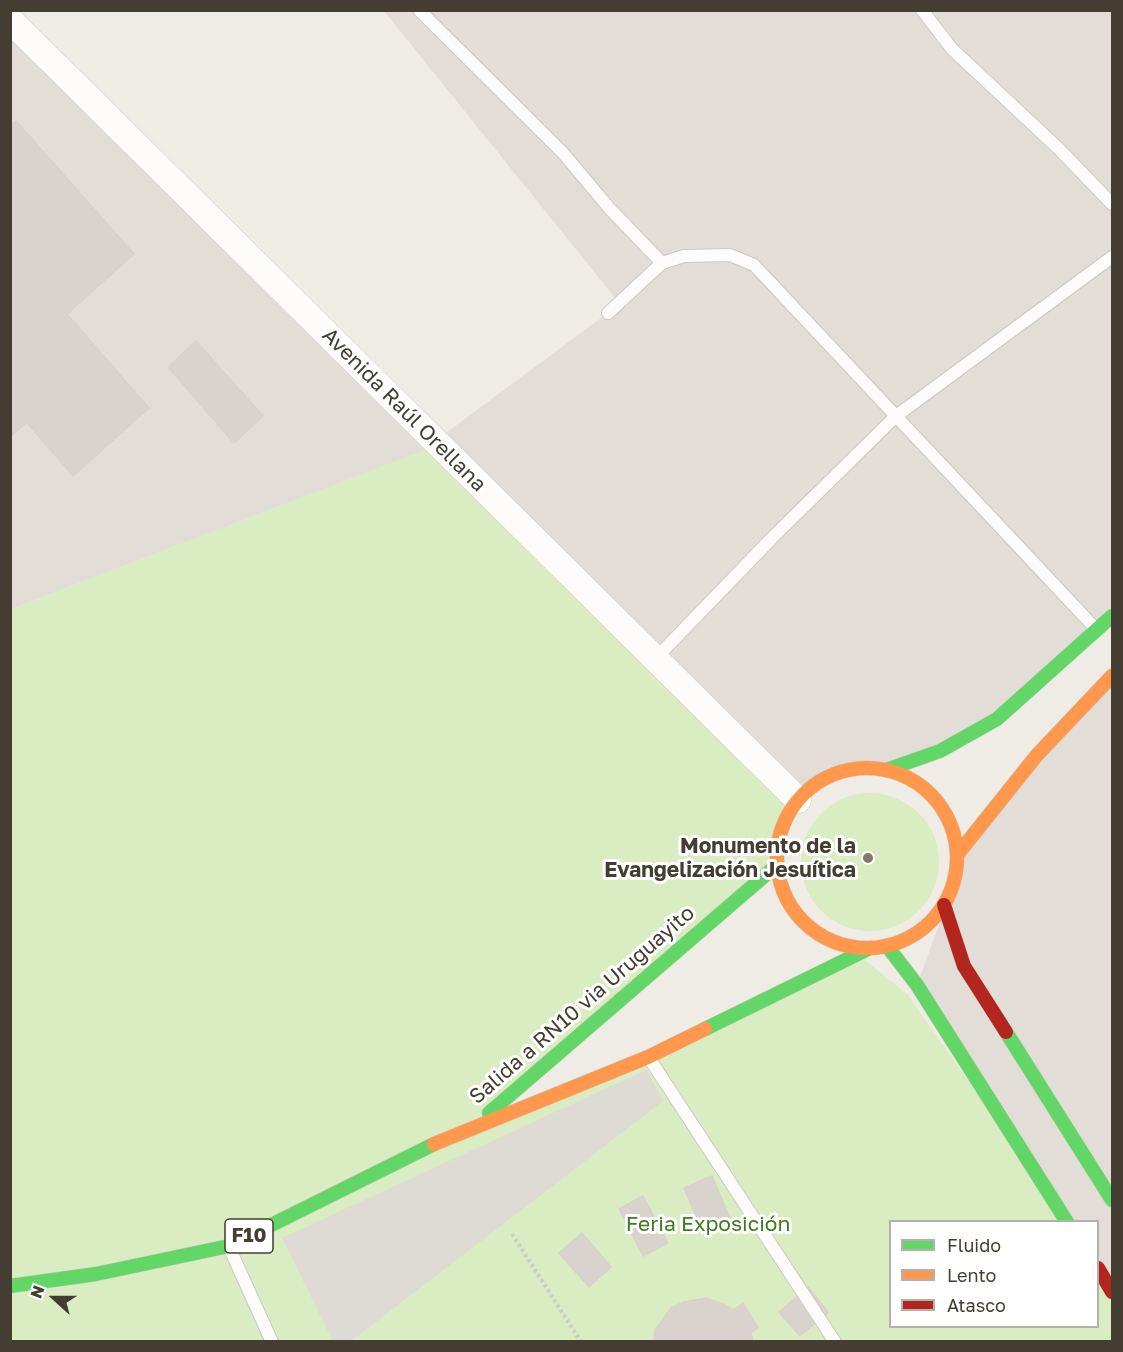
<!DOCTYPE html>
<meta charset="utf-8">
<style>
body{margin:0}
#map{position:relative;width:1123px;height:1352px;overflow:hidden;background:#efece5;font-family:"Golos Text",sans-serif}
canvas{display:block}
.frame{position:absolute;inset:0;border:12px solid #443d31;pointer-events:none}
.legend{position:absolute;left:889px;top:1220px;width:210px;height:108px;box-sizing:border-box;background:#fff;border:2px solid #b4b1ad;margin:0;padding:8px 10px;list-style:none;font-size:18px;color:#443d31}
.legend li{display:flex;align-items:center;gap:12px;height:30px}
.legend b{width:30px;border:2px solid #b4b1ad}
.north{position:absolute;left:24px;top:1268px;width:60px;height:60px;-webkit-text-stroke:4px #fff;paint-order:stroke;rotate:291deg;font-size:16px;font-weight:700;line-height:24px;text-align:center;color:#443d31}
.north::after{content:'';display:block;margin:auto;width:21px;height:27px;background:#443d31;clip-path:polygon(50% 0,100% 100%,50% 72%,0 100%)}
</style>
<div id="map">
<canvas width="1123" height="1352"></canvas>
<div class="frame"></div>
<ul class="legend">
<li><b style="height:8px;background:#63d668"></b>Fluido</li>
<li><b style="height:8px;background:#ff974d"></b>Lento</li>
<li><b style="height:8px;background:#b3261e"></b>Atasco</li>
</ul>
<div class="north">N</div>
</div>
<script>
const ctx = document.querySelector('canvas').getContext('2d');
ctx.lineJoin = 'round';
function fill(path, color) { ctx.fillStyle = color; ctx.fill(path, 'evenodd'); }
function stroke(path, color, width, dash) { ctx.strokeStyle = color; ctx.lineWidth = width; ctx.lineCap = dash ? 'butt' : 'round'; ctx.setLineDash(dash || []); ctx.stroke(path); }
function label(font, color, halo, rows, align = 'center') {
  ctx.font = font + ' "Golos Text",sans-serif'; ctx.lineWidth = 6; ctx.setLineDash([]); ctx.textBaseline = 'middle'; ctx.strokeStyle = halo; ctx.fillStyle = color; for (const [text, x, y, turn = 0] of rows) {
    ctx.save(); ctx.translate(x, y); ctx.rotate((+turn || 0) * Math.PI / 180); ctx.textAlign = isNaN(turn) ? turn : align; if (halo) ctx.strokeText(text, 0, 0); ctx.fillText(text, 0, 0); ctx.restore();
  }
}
const industrial = new Path2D(`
 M384,11H1112V616L997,719L886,770L858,768L831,775L813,786L798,800L423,451L11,609L10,20L435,441L620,304Z
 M1112,676V1292L1098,1268V1222L1067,1221L917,985L955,881L957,855Z`);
const green = new Path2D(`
 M438,445L798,800C783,821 778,840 777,865L471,1128L865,960L908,995L1067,1221L890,1222V1326H1098V1268L1112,1292V1342H11V609Z
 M801 862a69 69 0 1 1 138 0a69 69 0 1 1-138 0Z`);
const parking = new Path2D(`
 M646,1070L663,1101L351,1341H333L282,1238Z`);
const building = new Path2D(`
 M16,121L134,254L67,314L149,408L73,476L10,403V126Z
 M196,341L263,416L234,443L168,367Z
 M10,403L27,422L10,437Z
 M712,1176L730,1218L702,1230L684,1188Z
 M643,1196L668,1243L643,1256L619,1209Z
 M582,1233L611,1267L589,1287L559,1253Z
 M808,1287L828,1312L800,1336L779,1312Z
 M706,1298L724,1304L733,1310L743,1303L758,1328L751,1333L753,1342H654L655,1330L671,1308L684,1302Z`);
const path = new Path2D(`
 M512,1234L581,1342`);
const lane = new Path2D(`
 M419,10L563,153L610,209L662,263
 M922,10L952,49L1059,149L1112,204
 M608,313L662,263L684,256L730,255L754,265L1096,629
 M655,659L774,536L896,416L1112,257
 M649,1058L835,1342
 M229,1247L272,1342`);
const street = new Path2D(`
 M10,20L798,800`);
const fast = new Path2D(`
 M886,770L940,751L997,719L1112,616
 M887,946L917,985L1067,1222
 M705,1029L868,949
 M1006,1032L1112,1200
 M489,1113L777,865
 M10,1286L96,1274L229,1246L434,1144`);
const slow = new Path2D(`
 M777 858a90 90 0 1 1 180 0a90 90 0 1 1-180 0Z
 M957,855L1037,755L1112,676
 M434,1144L648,1057L705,1029`);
const jam = new Path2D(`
 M944,905L964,966L1006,1032
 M1098,1268L1112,1292`);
const markers = [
 [868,858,6,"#807a70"]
];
const shields = [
 [249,1236,48]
];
const shieldNames = [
 ["F10",249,1236]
];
const streetNames = [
 ["Avenida Raúl Orellana",404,410,45],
 ["Salida a RN10 via Uruguayito",582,1005,-41]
];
const poiNames = [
 ["Monumento de la",856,846],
 ["Evangelización Jesuítica",856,870]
];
const parkNames = [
 ["Feria Exposición",708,1224]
];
fill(industrial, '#e2ddd6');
fill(green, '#daecc1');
fill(parking, '#dedbd5');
fill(building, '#d8d4cd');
stroke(building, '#d7d3cb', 1.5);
stroke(lane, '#ccc9c3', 14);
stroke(street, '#ccc9c3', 27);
stroke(fast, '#d1ccbe', 15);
stroke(slow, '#d1ccbe', 15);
stroke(jam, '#d1ccbe', 15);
stroke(path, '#cdcbc5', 4, [3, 3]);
stroke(lane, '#fdfcfb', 12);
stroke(street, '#fdfcfb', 26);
stroke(fast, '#63d668', 14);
stroke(slow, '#ff974d', 14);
stroke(jam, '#b3261e', 14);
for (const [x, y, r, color] of markers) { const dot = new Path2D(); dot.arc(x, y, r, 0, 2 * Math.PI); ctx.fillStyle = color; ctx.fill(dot); stroke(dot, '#fff', 2); }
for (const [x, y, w] of shields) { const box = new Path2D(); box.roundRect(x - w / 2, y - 17, w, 34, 4.5); ctx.fillStyle = '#fff'; ctx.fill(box); stroke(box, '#443d31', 1.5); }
label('bold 20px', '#443d31', null, shieldNames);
label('21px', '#443d31', '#fff', streetNames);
label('bold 21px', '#443d31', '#fff', poiNames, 'right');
label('21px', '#3f7a20', '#fff', parkNames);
</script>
